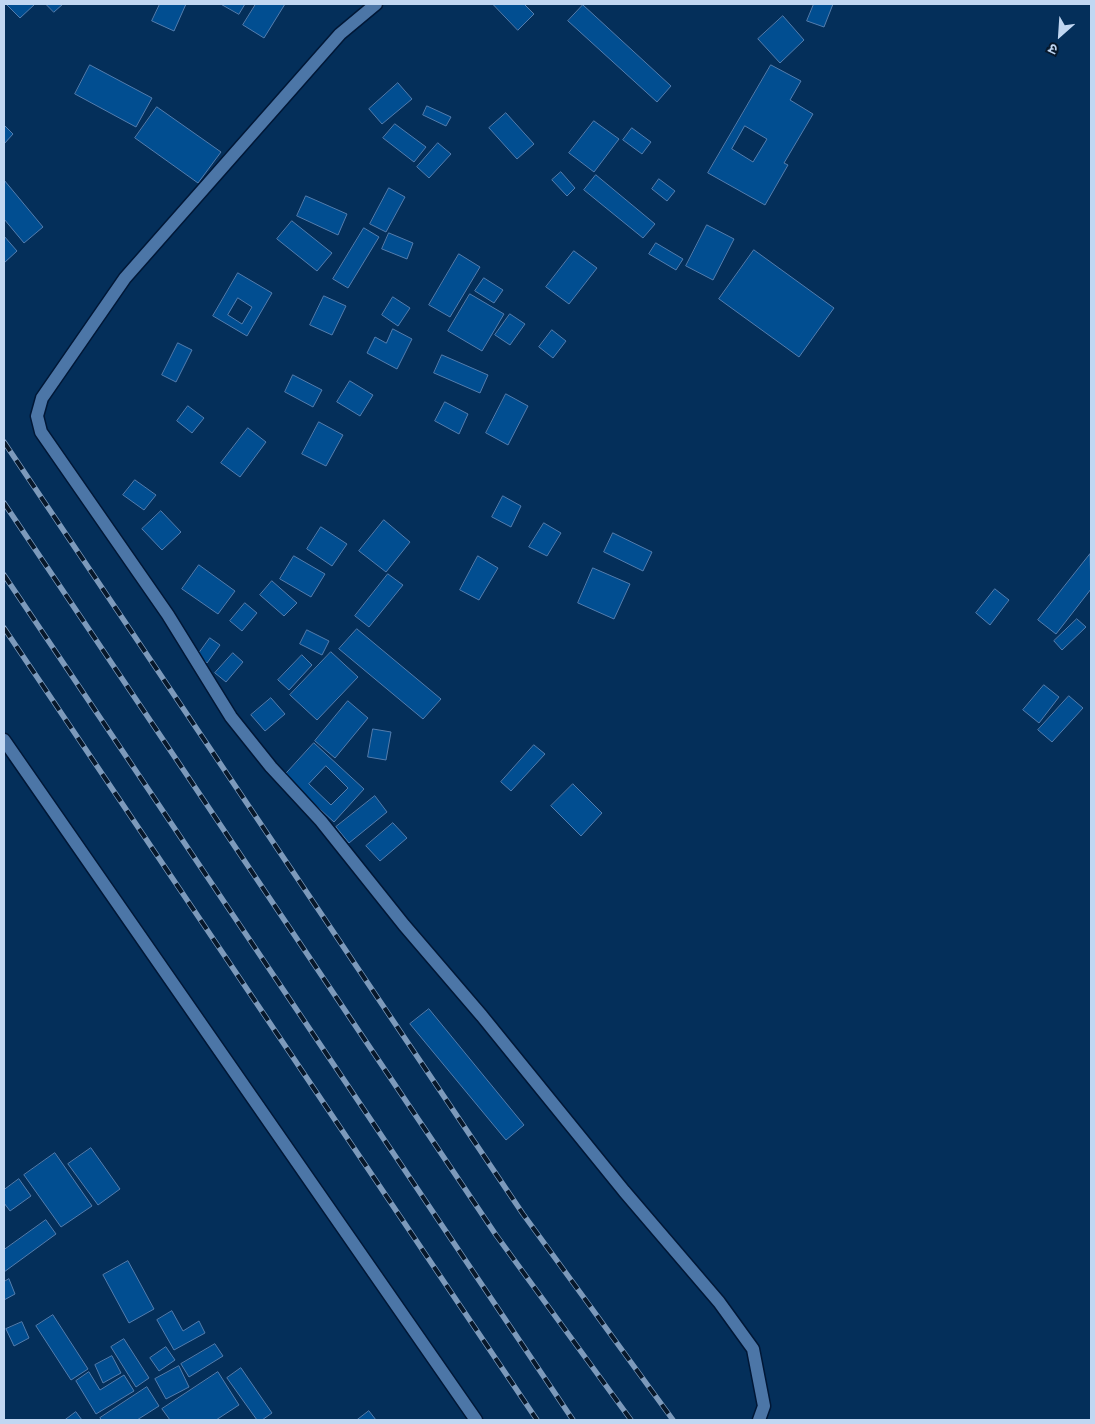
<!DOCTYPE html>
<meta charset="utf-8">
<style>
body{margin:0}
#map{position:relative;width:1095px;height:1424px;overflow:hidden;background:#042f5a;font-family:"Fira Sans Condensed","Noto Sans Devanagari",sans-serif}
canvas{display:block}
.frame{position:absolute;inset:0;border:5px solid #c1d7f2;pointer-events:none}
.north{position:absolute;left:1035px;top:10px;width:50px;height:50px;-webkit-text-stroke:4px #07182b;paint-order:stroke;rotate:206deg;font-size:14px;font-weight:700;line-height:20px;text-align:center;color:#c1d7f2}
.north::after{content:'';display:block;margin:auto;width:18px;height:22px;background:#c1d7f2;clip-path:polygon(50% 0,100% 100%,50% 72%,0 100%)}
</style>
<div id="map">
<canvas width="1095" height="1424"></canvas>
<div class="frame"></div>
<div class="north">उ</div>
</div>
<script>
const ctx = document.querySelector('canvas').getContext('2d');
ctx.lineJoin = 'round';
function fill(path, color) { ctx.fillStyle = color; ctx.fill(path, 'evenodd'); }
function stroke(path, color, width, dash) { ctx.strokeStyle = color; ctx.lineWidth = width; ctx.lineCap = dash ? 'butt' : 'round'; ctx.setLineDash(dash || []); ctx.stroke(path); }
const building = new Path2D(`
 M9,4H35L20,18L7,5Z
 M46,4H63L54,12Z
 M160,4H186L174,31L152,21Z
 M221,4H245L239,14Z
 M256,4H285L264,38L243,25Z
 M493,4H524L534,14L518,30Z
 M814,4H833L824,27L807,21Z
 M583,5L671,86L657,102L568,21Z
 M783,16L804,40L780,63L758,39Z
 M90,65L152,98L136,127L75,94Z
 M771,65L801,81L790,100L813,114L784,163L788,165L765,205L708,173ZM745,126L767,139L753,162L732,149Z
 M398,83L412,99L382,124L369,109Z
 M427,106L451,117L446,126L423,115Z
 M157,107L221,152L198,183L135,138Z
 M506,113L534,144L517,159L489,128Z
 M594,121L619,139L594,172L569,153Z
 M395,124L426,147L414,162L383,138Z
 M4,125L13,134L4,144Z
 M632,128L651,142L642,154L623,140Z
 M438,143L451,154L429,178L417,167Z
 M561,172L575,188L567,196L552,180Z
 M596,175L655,224L643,238L584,190Z
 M659,179L675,191L667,201L652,189Z
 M4,180L43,227L24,243L4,219Z
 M389,188L405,197L386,232L370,224Z
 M306,196L347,214L338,235L297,216Z
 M292,221L332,253L317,271L277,239Z
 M707,225L734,239L713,280L686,266Z
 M364,228L379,237L348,288L333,279Z
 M389,233L413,243L407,259L382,249Z
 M4,236L17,251L4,263Z
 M656,243L683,259L676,270L649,254Z
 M754,250L834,308L799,357L719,299Z
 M574,251L597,268L569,304L546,287Z
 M459,254L480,267L450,317L429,305Z
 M238,273L272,293L247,336L213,316ZM238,298L252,307L242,324L228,315Z
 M484,278L503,290L494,303L475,291Z
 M470,294L504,314L482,351L448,331Z
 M324,296L346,306L332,335L310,325Z
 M393,297L410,308L398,326L382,315Z
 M510,314L525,324L510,345L495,335Z
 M393,329L412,339L397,369L367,353L375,337L386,343Z
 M552,330L566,341L553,358L539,347Z
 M178,343L192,350L176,382L162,375Z
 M442,355L488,375L480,393L434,373Z
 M293,375L322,390L313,407L285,392Z
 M350,381L373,395L360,416L337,402Z
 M506,394L528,406L508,445L486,433Z
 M445,402L468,414L459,434L435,421Z
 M188,406L204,418L192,433L177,421Z
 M319,422L343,435L326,466L302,454Z
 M248,428L266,442L240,477L221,463Z
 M135,480L156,495L144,510L123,495Z
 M503,496L521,506L511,527L492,517Z
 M161,511L181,532L162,550L142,529Z
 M384,520L410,542L386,572L359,551Z
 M544,523L561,533L547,556L529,547Z
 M321,527L347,544L332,566L307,549Z
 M613,533L652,552L643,571L604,552Z
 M1090,554L1091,589L1056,634L1038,620Z
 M294,556L325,574L311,597L280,579Z
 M478,556L498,568L479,600L460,590Z
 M199,565L235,591L218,614L182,589Z
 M593,568L630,584L614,619L578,603Z
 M388,574L403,585L369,627L355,616Z
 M272,581L297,603L284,616L260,595Z
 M995,589L1009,600L990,625L976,613Z
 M245,603L257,613L242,631L230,621Z
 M1077,619L1086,627L1062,650L1054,641Z
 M357,629L441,699L423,719L339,649Z
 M307,630L329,641L322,655L300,644Z
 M210,638L220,645L207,663L197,656Z
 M331,652L358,677L317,720L290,695Z
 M233,653L243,662L226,682L215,673Z
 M302,655L312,665L289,690L278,680Z
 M1044,685L1059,697L1039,723L1023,710Z
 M1069,696L1083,708L1052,742L1038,730Z
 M271,698L285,714L265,731L251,715Z
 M348,701L368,718L335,758L315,741Z
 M373,729L391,732L386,760L368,757Z
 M314,743L364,789L334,822L284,776ZM326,766L348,788L331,805L309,784Z
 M534,745L545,754L511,791L501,782Z
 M573,784L602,813L581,836L551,806Z
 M375,796L387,812L349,843L336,827Z
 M393,823L407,838L380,861L366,846Z
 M429,1009L524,1125L506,1140L410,1024Z
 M91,1148L120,1189L98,1205L68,1164Z
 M55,1153L92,1206L61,1227L24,1175Z
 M19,1179L31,1196L10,1211L4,1203V1190Z
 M46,1220L56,1234L4,1272V1250Z
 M128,1261L154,1309L129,1323L103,1275Z
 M9,1279L15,1294L4,1300V1282Z
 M172,1311L183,1331L199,1321L205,1333L174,1350L157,1320Z
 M53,1315L88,1369L71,1380L36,1326Z
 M22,1322L29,1338L14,1346L6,1329Z
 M124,1339L149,1378L136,1387L111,1347Z
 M215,1344L223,1356L189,1377L181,1364Z
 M166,1347L175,1360L159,1371L150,1358Z
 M112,1356L121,1373L103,1383L95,1365Z
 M179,1366L189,1387L166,1399L155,1379Z
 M241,1368L272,1413L262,1420H257L227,1378Z
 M89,1372L100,1390L124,1375L134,1391L96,1414L76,1381Z
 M218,1372L239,1405L216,1420H170L162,1409Z
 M147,1387L159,1406L137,1420H102L100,1418Z
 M369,1411L376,1420H357Z
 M76,1412L82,1420H65Z`);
const minor = new Path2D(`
 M376,4L340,34L125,278L42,398L37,416L41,432L168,615L231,717L271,767L321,821L404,925L482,1016L624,1191L719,1302L753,1349L764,1406L759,1420
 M4,740L476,1420`);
const rail = new Path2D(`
 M4,442L523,1214L673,1420
 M4,503L496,1235L631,1420
 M4,575L573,1420
 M4,628L537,1420`);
fill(building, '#014e91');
stroke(building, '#537dae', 1);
stroke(minor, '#001736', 15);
stroke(minor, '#4c76a7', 12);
stroke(rail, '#7d9abb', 5.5);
stroke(rail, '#07182b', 4, [11]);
</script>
